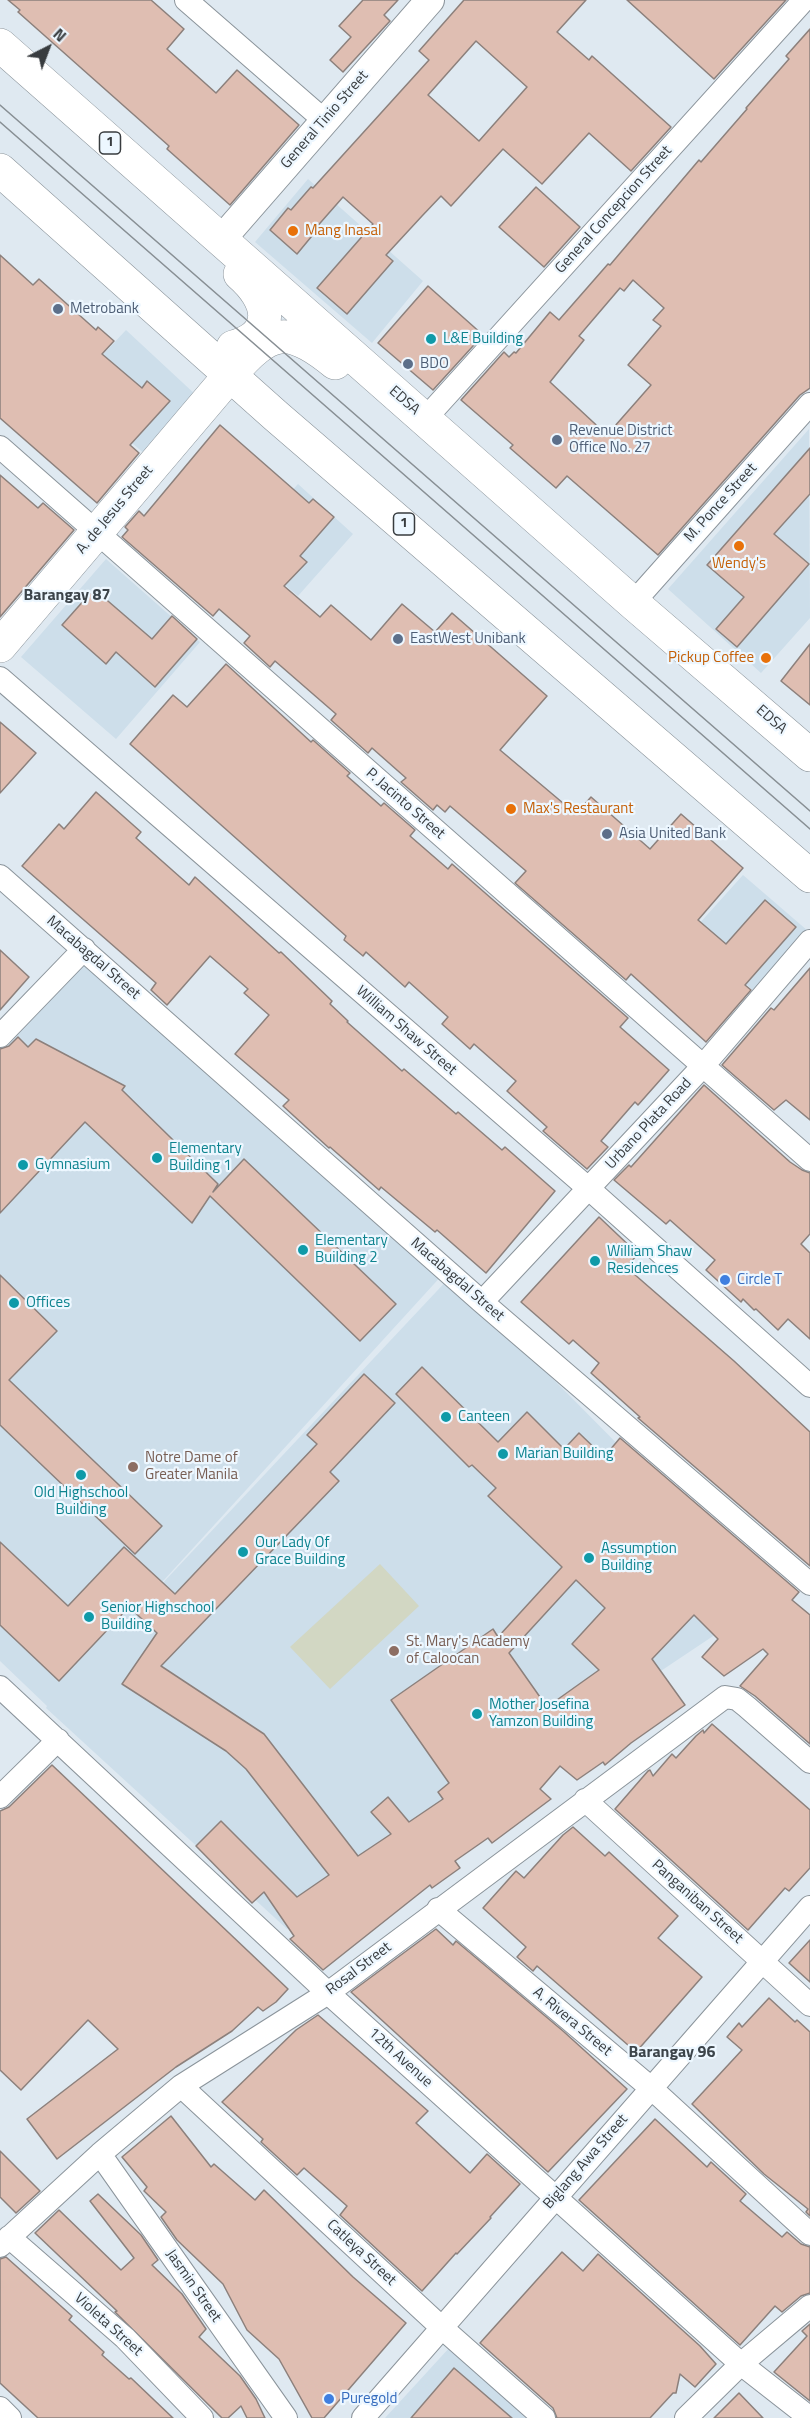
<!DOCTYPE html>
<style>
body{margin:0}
#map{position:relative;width:810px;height:2418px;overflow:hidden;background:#dfe9f1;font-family:"Titillium Web",sans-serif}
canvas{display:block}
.north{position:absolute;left:18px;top:18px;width:60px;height:60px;-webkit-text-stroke:4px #edf7ff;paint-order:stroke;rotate:42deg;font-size:16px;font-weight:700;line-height:24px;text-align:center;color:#383c3f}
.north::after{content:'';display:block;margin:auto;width:21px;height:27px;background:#383c3f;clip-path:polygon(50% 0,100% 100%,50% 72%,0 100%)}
</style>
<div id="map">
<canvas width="810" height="2418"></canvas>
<div class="north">N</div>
</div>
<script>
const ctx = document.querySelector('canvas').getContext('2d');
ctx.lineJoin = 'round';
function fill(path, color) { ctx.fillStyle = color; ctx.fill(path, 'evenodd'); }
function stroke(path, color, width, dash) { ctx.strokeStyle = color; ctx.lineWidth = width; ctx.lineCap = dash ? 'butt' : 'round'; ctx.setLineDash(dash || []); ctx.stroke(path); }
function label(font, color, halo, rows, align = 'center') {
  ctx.font = font + ' "Titillium Web",sans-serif'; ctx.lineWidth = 4.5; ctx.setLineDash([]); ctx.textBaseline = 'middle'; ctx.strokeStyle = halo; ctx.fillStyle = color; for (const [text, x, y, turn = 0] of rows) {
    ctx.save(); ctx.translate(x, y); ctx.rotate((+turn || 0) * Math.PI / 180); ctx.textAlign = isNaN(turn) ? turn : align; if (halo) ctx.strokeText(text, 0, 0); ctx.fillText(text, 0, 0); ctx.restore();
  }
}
const built = new Path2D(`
 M308,179L423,281L372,343L255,242Z
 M126,330L197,396L146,455L70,390Z
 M809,429L810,618L761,673L668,589Z
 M298,484L353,534L298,596L241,548Z
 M106,559L200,642L116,739L21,657Z
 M743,875L808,931L755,992L689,935Z
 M82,960L444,1273L112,1637L451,1276L770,1598L574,1729L287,1929L46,1708L47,1706L0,1661V1046Z
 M450,2347L530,2418H385Z`);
const green = new Path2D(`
 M380,1564L419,1606L330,1689L290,1647Z`);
const building = new Path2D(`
 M8,0H151L184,29L167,49L216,93L237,70L299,125L230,205L167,149L169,146L18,12L20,10Z
 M363,0H398L384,15L390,21L343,72L330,60L351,37L339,26Z
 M464,0H586L557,32L589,60L592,56L671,127L631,171L589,133L542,184L503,149L451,206L441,196L422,216L386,255L393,261L347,314L317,288L373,224L343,197L314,230L316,231L297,254L270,230L288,208L291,210L311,187L313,188L429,60L419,51ZM476,41L527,87L479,141L428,95Z
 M627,0H786L714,79Z
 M810,29V388L800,395L658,555L567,476L556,488L510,448L513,445L461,400L504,352L509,357L514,352L516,353L550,312L559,320L608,264L610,265L699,160L701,162L747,109L746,108L789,59L786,56ZM633,280L664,308L653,320L661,326L628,365L651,385L607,435L550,382L584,340L579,336L620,288L624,291Z
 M536,187L580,227L544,267L499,227Z
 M0,255L33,285L39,279L96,330L98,327L114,341L102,354L142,388L147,381L170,401L130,445L139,453L97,503L0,418Z
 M428,286L483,335L433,390L378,343Z
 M220,425L309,503L313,499L334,517L300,556L307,562L284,586L320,617L331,605L371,640L402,604L435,632L452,613L547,696L500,750L576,814L591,797L650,849L681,814L743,868L698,920L726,944L765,900L796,927L745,985L751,990L706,1042L631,974L626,980L515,883L526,871L450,806L445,812L437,805L433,810L401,782L406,778L372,748L368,753L331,720L336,714L275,661L270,667L244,643L250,636L219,609L213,616L122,537L128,530L125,527L139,511L144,516Z
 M810,448V494L774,534L809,564L737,647L716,629L744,597L707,565Z
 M0,475L38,508L43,503L74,530L0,617Z
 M94,589L152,639L172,616L197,639L155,687L116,652L106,664L62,625Z
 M810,644V705L781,681Z
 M226,664L311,742L313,740L350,773L347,776L381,806L384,803L415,830L410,836L448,869L452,864L628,1018L620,1027L669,1070L638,1105L635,1102L601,1141L608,1147L587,1169L543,1131L547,1127L507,1091L516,1081L474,1044L470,1049L442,1024L448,1017L409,982L405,987L366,952L363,956L344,940L346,936L130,744L173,695L187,707Z
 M0,722L36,753L0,793Z
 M96,792L141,832L136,838L189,885L195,877L279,953L281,952L332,1001L330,1004L348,1021L347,1022L402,1071L404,1069L456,1114L458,1112L502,1150L505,1147L555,1191L486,1273L437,1230L435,1232L381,1187L379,1190L330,1147L329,1148L283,1106L289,1100L235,1054L269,1015L244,993L248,989L210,956L167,1005L151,990L156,983L22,866L59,824L64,829Z
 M0,950L29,977L0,1010Z
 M810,968V1120L786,1100L774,1110L722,1065L771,1008L774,1010Z
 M18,1037L28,1047L36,1039L125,1086L122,1090L218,1184L213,1192L244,1159L396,1304L360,1341L210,1196L192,1223L85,1122L0,1213V1049L9,1046Z
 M704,1085L790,1162L802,1170L810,1173V1234L801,1244L810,1253V1339L788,1319L778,1330L756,1309L754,1310L743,1299L741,1302L706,1270L715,1260L670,1220L666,1224L614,1180L629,1165L631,1167Z
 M599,1217L638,1254L626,1267L734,1361L810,1432V1566L638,1418L640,1417L591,1373L599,1363L573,1340L569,1344L521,1302Z
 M0,1275L57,1331L9,1380L162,1526L135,1554L0,1425Z
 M422,1367L498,1442L527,1412L564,1449L579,1433L604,1457L620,1438L799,1592L792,1600L810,1615V1744L755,1696L740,1686L768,1654L763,1649L724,1676L702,1657L718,1639L694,1615L652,1659L685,1705L631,1743L605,1765L603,1762L577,1780L560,1766L540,1789L551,1799L492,1843L488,1838L455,1861L460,1868L432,1888L430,1885L323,1970L290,1939L294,1936L264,1892L252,1903L196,1846L221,1821L297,1897L329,1875L246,1769L226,1751L122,1684L157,1633L129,1607L59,1681L0,1625V1542L68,1606L124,1547L175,1594L317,1444L307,1435L364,1374L395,1403L330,1472L339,1481L161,1666L264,1734L358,1856L391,1834L371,1812L388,1797L409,1822L443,1799L438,1792L449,1783L391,1700L493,1629L498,1637L562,1567L488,1496L496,1488L472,1465L469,1467L396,1394ZM576,1580L605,1608L572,1644L599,1670L547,1707L509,1653Z
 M712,1724L810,1810V1868L789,1891L785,1888L748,1930L615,1809L648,1771L650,1770L653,1776L672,1754L676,1758L696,1736L703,1730L704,1733Z
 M52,1765L288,1989L276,2002L263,2011L258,2007L232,2031L176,2067L57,2159L27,2119L118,2049L88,2020L21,2090L0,2070V1811L9,1807Z
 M573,1827L605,1856L609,1852L678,1916L658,1938L702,1977L636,2052L537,1966L533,1971L517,1957L526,1947L483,1908L516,1871L524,1878L563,1835Z
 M436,1929L453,1945L456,1941L563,2031L627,2089L548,2172L351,1992Z
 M810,1940V1982L789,1963Z
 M769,1998L795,2022L797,2020L810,2032V2216L806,2212L808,2209L764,2174L692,2104L742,2050L727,2037L739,2023L742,2027Z
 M318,2015L428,2111L416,2123L470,2173L487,2154L520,2184L490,2217L491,2218L457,2254L456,2253L422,2291L340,2215L347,2206L304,2168L297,2175L261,2142L263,2139L222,2102L296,2030Z
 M171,2116L211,2167L214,2164L255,2200L264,2190L353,2277L406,2323L324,2418H312L279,2359L247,2330L223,2284L177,2240L161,2217L166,2212L144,2191L147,2187L122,2157Z
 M655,2119L707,2167L711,2162L746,2194L740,2201L782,2237L787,2232L801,2244L810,2247V2293L801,2296L782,2312L775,2306L740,2345L579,2200Z
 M0,2151L40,2191L16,2213L0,2197Z
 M98,2194L141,2235L158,2260L152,2265L182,2294L206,2329L199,2337L240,2376L256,2399L265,2418H247L241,2406L228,2418H222L115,2312L117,2311L35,2233L59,2210L121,2270L134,2258L90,2201Z
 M562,2252L583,2271L598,2254L700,2346L716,2364L695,2387L680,2374L676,2393H673L650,2418H557L553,2408L480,2343Z
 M6,2257L72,2316L69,2320L104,2352L102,2355L129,2379L131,2378L173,2418H38L0,2383V2259Z
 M810,2324V2401L774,2372L807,2336L802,2331Z
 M454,2368L512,2418H411Z
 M739,2393L763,2418H714Z`);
const minor = new Path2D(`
 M186,0L325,121
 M425,419L804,0
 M0,447L810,1160
 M633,603L810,404
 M0,678L588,1188L810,1386
 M0,876L482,1302L810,1584
 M0,1036L84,949
 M482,1302L703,1066L810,941
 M0,1687L328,1993L741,2364L810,2418
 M0,1797L58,1740
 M585,1800L810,2005
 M438,1909L651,2088L810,2234
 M181,2086L441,2327L544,2418
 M100,2154L286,2418
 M9,2237L125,2338L202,2418
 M0,2246L100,2154L181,2086L328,1993L725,1697L737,1699L747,1707L810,1762
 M0,2408L10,2418
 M363,2418L810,1907
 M686,2418L741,2364L810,2306`);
const tertiary = new Path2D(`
 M220,241L430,0`);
const secondary = new Path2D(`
 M0,646L230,375`);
const trunk = new Path2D(`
 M0,45L633,603L810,755
 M0,170L276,416L810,876
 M233,347C279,334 269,299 240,274
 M230,375C270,329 287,324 335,363`);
const tram = new Path2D(`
 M0,105L810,811
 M0,122L810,829`);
const markers = [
 [293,231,6,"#e8710a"],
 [58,309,6,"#5c6f8a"],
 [431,339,6,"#0f9aa8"],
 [408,364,6,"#5c6f8a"],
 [557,440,6,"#5c6f8a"],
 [739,546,6,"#e8710a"],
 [398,639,6,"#5c6f8a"],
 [766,658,6,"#e8710a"],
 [511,809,6,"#e8710a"],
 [607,834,6,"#5c6f8a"],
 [157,1158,6,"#0f9aa8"],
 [23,1165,6,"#0f9aa8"],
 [303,1250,6,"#0f9aa8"],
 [595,1261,6,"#0f9aa8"],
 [725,1280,6,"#3f7fe0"],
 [14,1303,6,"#0f9aa8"],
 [446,1417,6,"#0f9aa8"],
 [503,1454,6,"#0f9aa8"],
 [133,1467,6,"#8d6e63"],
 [81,1475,6,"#0f9aa8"],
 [243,1552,6,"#0f9aa8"],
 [589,1558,6,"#0f9aa8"],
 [89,1617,6,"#0f9aa8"],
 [394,1651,6,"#8d6e63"],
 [477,1714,6,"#0f9aa8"],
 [329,2399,6,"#3f7fe0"]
];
const shields = [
 [110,143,21],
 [404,524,21]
];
const shieldNames = [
 ["1",110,143],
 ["1",404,524]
];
const streetNames = [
 ["General Tinio Street",325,120,-49],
 ["General Concepcion Street",614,210,-48],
 ["EDSA",404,401,41],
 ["M. Ponce Street",721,503,-48],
 ["A. de Jesus Street",115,510,-50],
 ["EDSA",771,720,41],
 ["P. Jacinto Street",405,804,41],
 ["Macabagdal Street",93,958,41],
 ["William Shaw Street",406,1031,41],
 ["Urbano Plata Road",649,1124,-47],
 ["Macabagdal Street",457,1280,41],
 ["Panganiban Street",697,1902,42],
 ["Rosal Street",359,1969,-37],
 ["A. Rivera Street",572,2022,40],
 ["12th Avenue",400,2058,42],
 ["Biglang Awa Street",586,2162,-49],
 ["Catleya Street",361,2253,43],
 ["Jasmin Street",193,2286,55],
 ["Violeta Street",108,2325,42]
];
const foodNames = [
 ["Mang Inasal",305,231],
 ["Wendy's",739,564,"center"],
 ["Pickup Coffee",754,658,"right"],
 ["Max's Restaurant",523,809]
];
const serviceNames = [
 ["Metrobank",70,309],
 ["BDO",420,364],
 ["Revenue District",569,431],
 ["Office No. 27",569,448],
 ["EastWest Unibank",410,639],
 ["Asia United Bank",619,834]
];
const cultureNames = [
 ["L&E Building",443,339],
 ["Elementary",169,1149],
 ["Building 1",169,1166],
 ["Gymnasium",35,1165],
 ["Elementary",315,1241],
 ["Building 2",315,1258],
 ["William Shaw",607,1252],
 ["Residences",607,1269],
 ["Offices",26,1303],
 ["Canteen",458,1417],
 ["Marian Building",515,1454],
 ["Old Highschool",81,1493,"center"],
 ["Building",81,1510,"center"],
 ["Our Lady Of",255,1543],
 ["Grace Building",255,1560],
 ["Assumption",601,1549],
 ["Building",601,1566],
 ["Senior Highschool",101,1608],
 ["Building",101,1625],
 ["Mother Josefina",489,1705],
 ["Yamzon Building",489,1722]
];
const shopNames = [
 ["Circle T",737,1280],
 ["Puregold",341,2399]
];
const educationNames = [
 ["Notre Dame of",145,1458],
 ["Greater Manila",145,1475],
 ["St. Mary's Academy",406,1642],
 ["of Caloocan",406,1659]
];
const neighbourhoodNames = [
 ["Barangay 87",67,596],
 ["Barangay 96",672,2053]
];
fill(built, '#cddeea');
fill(green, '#d2d7c3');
fill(building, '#dfbeb2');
stroke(building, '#8c807c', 1.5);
stroke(minor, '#8b949b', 24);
stroke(tertiary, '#8b949b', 30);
stroke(secondary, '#8b949b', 34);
stroke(trunk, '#8b949b', 34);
stroke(minor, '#fff', 22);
stroke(tertiary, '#fff', 28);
stroke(secondary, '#fff', 33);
stroke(trunk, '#fff', 33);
stroke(tram, '#888f94', 1.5);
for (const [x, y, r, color] of markers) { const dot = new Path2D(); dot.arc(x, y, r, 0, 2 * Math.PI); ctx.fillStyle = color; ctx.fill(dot); stroke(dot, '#edf7ff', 2); }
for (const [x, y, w] of shields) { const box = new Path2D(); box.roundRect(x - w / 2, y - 11, w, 22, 4.5); ctx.fillStyle = '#edf7ff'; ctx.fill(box); stroke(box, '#383c3f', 1.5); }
label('bold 14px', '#383c3f', null, shieldNames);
label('15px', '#383c3f', '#edf7ff', streetNames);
label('15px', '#c56008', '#edf7ff', foodNames, 'left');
label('15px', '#4e5e75', '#edf7ff', serviceNames, 'left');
label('15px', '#0d838f', '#edf7ff', cultureNames, 'left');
label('15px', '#366cbe', '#edf7ff', shopNames, 'left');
label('15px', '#785e54', '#edf7ff', educationNames, 'left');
label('bold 16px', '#3c444a', '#edf7ff', neighbourhoodNames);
</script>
